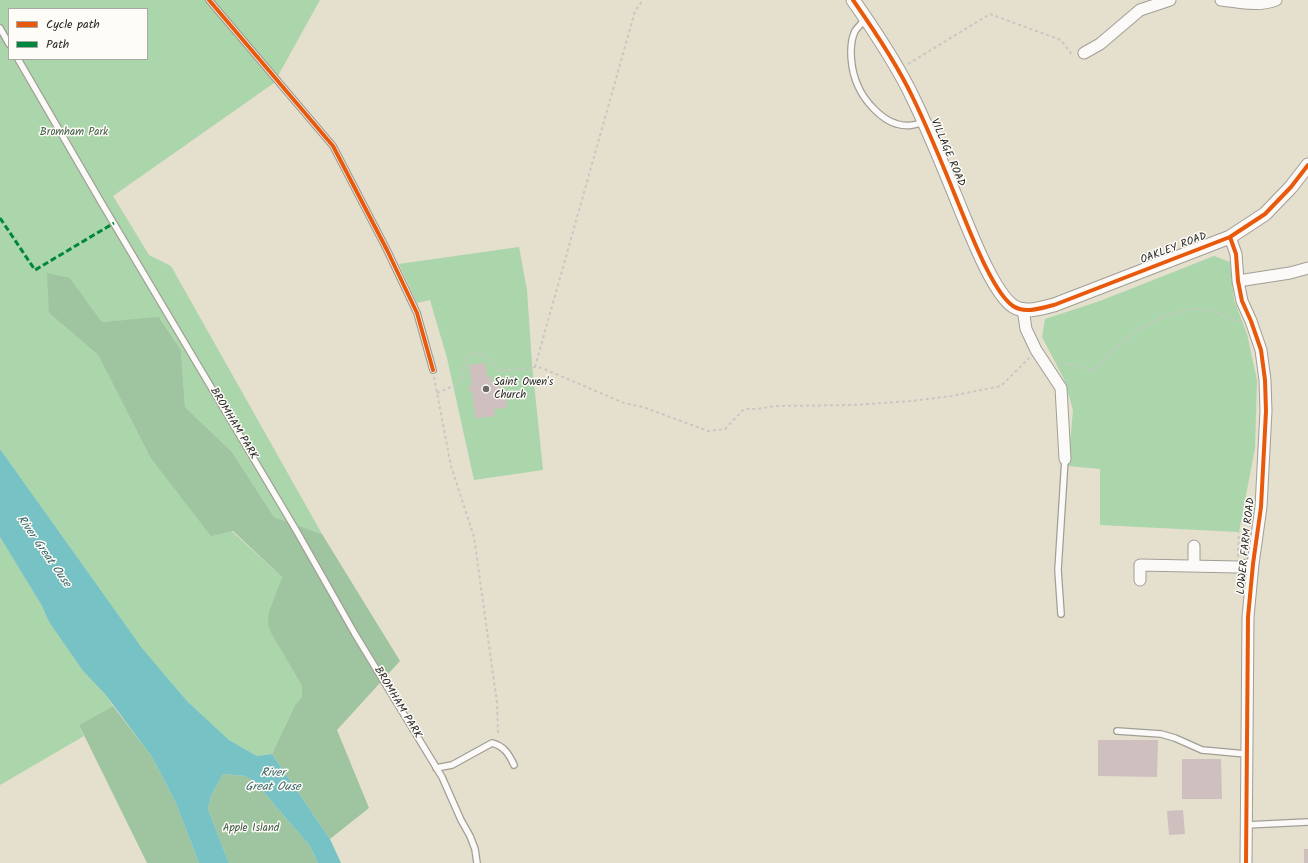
<!DOCTYPE html>
<style>
body{margin:0}
#map{position:relative;width:1308px;height:863px;overflow:hidden;background:#e5dfce;font-family:Kalam,sans-serif}
canvas{display:block}
.legend{position:absolute;left:8px;top:8px;width:140px;height:52px;box-sizing:border-box;background:#fdfcf7;border:1px solid #a9a8a5;margin:0;padding:5px 7px;list-style:none;font-size:12px;color:#2b2b2b}
.legend li{display:flex;align-items:center;gap:8px;height:20px}
.legend b{width:20px;border:1px solid #a9a8a5}
</style>
<div id="map">
<canvas width="1308" height="863"></canvas>
<ul class="legend">
<li><b style="height:5px;background:#e8590c"></b>Cycle path</li>
<li><b style="height:5px;background:#00873e"></b>Path</li>
</ul>
</div>
<script>
const ctx = document.querySelector('canvas').getContext('2d');
ctx.lineJoin = 'round';
function fill(path, color) { ctx.fillStyle = color; ctx.fill(path, 'evenodd'); }
function stroke(path, color, width, dash) { ctx.strokeStyle = color; ctx.lineWidth = width; ctx.lineCap = dash ? 'butt' : 'round'; ctx.setLineDash(dash || []); ctx.stroke(path); }
function label(font, color, halo, rows, align = 'center') {
  ctx.font = font + ' Kalam,sans-serif'; ctx.lineWidth = 3; ctx.setLineDash([]); ctx.textBaseline = 'middle'; ctx.strokeStyle = halo; ctx.fillStyle = color; for (const [text, x, y, turn = 0] of rows) {
    ctx.save(); ctx.translate(x, y); ctx.rotate((+turn || 0) * Math.PI / 180); ctx.textAlign = isNaN(turn) ? turn : align; if (halo) ctx.strokeText(text, 0, 0); ctx.fillText(text, 0, 0); ctx.restore();
  }
}
const green = new Path2D(`
 M0,0H320L274,83L113,196L149,255L171,266L322,534L274,517L232,452L185,407L181,350L160,318L102,322L70,278L49,313L98,355L150,457L282,577L270,612L272,635L302,686V697L295,705L272,754L257,756L229,740L187,701L142,648L0,449ZM9,9H147V59H9Z
 M519,247L527,290L532,364L543,470L474,480L447,358L430,300L417,303L399,264Z
 M1214,256L1230,262L1234,300L1247,334L1257,380L1255,448L1239,532L1100,525V469L1068,466L1073,410L1064,379L1042,337L1045,319L1100,301Z
 M0,537L42,606L49,622L83,671L105,694L113,706L79,725L84,736L0,785Z`);
const forest = new Path2D(`
 M47,273L70,278L102,322L159,317L181,350L185,407L232,452L274,517L322,534L400,661L337,730L369,808L330,839L272,754L295,705L302,697V686L272,635L268,624L269,612L282,577L233,531L211,536L150,457L98,355L49,313Z
 M113,706L152,757L175,801L199,863H147L79,725Z
 M223,774L245,776L254,781L310,846L318,863H230L228,861L208,809L211,796Z`);
const water = new Path2D(`
 M0,449L142,648L187,701L229,740L257,756L272,754L330,839L341,863H318L310,846L254,781L245,776L223,774L211,796L208,809L228,861L230,863H199L175,801L152,757L105,694L83,671L49,622L42,606L0,537Z`);
const building = new Path2D(`
 M485,363L487,377L491,376L492,384L498,383V386L502,385L503,395H505L507,408L494,409L495,416L476,418L472,392H470L469,386L472,385L469,365Z
 M1098,740H1158L1157,777L1098,776Z
 M1182,759H1221L1222,799H1182Z
 M1183,810L1185,834L1169,835L1167,811Z
 M1304,849H1308V863H1304Z`);
const path = new Path2D(`
 M908,64L990,14L1061,40L1073,56
 M1058,363L1075,365L1093,371L1103,362L1108,354L1132,334L1164,316L1192,309L1211,310L1236,321H1240
 M535,367L635,11L643,0
 M434,377L451,466L474,537L497,703L498,732L497,736
 M437,393L453,386L463,379L465,361L472,353C486,355 491,357 499,370H515L535,367L542,368L624,403L643,407L708,431L725,429L744,409H756L775,406L853,405L911,401L951,396L1001,386L1029,358
 M1238,557L1239,532`);
const service = new Path2D(`
 M209,0L333,146L387,250L417,313L433,370
 M865,19C862,23 858,27 855,31C848,46 851,71 858,86C864,100 881,120 897,124C907,127 915,125 924,122
 M0,28L9,44
 M18,59L101,202L296,530L355,634L442,777L461,820L470,836L475,849L477,863
 M1061,614L1058,570L1065,459
 M1117,731L1161,734L1175,738L1202,750L1246,754
 M436,768L452,765L492,743C504,746 509,754 514,765
 M1246,825L1308,822`);
const minor = new Path2D(`
 M1221,0C1239,2 1258,7 1276,0
 M1084,53L1100,44L1140,10L1170,0
 M1230,237L1236,254L1238,281L1242,301L1251,321L1261,350L1265,380L1266,411L1261,507L1253,564L1248,617L1246,863
 M1238,281L1290,273L1308,268
 M1023,309L1026,329L1036,350L1061,388L1065,459
 M1194,566V546
 M1140,580V565L1238,567L1253,564`);
const tertiary = new Path2D(`
 M853,0C874,30 898,66 913,98C931,135 946,173 961,210C971,234 993,292 1013,306C1025,314 1041,308 1054,305L1230,237L1265,214L1291,187L1308,165`);
const quiet = new Path2D(`
 M0,218L35,270L114,223`);
const cycleway = new Path2D(`
 M209,0L333,146L387,250L417,313L433,370
 M853,0C874,30 898,66 913,98C931,135 946,173 961,210C971,234 993,292 1013,306C1025,314 1041,308 1054,305L1230,237L1265,214L1291,187L1308,165
 M1230,237L1236,254L1238,281L1242,301L1251,321L1261,350L1265,380L1266,411L1261,507L1253,564L1248,617L1246,863`);
const markers = [
 [486,389,4,"#6c6a64"]
];
const parkNames = [
 ["Bromham Park",74,133],
 ["Apple Island",251,829]
];
const streetNames = [
 ["VILLAGE ROAD",947,153,67],
 ["OAKLEY ROAD",1174,249,-21],
 ["BROMHAM PARK",233,424,59],
 ["LOWER FARM ROAD",1247,546,-84],
 ["BROMHAM PARK",397,703,59]
];
const poiNames = [
 ["Saint Owen's",494,383],
 ["Church",494,396]
];
const waterNames = [
 ["River Great Ouse",43,552,55],
 ["River",273,774],
 ["Great Ouse",273,788]
];
fill(green, '#abd5aa');
fill(forest, '#9ec59f');
fill(water, '#76c2c4');
fill(building, '#d0bfbf');
stroke(service, '#a19e95', 8);
stroke(minor, '#a19e95', 13);
stroke(tertiary, '#a19e95', 15);
stroke(path, '#c8c7c4', 2, [3, 3]);
stroke(service, '#fbfaf8', 5.5);
stroke(minor, '#fbfaf8', 11);
stroke(tertiary, '#fbfaf8', 13);
stroke(quiet, '#00873e', 3, [6, 3]);
stroke(cycleway, '#e8590c', 4);
for (const [x, y, r, color] of markers) { const dot = new Path2D(); dot.arc(x, y, r, 0, 2 * Math.PI); ctx.fillStyle = color; ctx.fill(dot); stroke(dot, '#fdfcf7', 1.5); }
label('11px', '#435b48', '#fdfcf7', parkNames);
label('11px', '#2b2b2b', '#fdfcf7', streetNames);
label('11px', '#2b2b2b', '#fdfcf7', poiNames, 'left');
label('italic 12px', '#366367', '#fdfcf7', waterNames);
</script>
